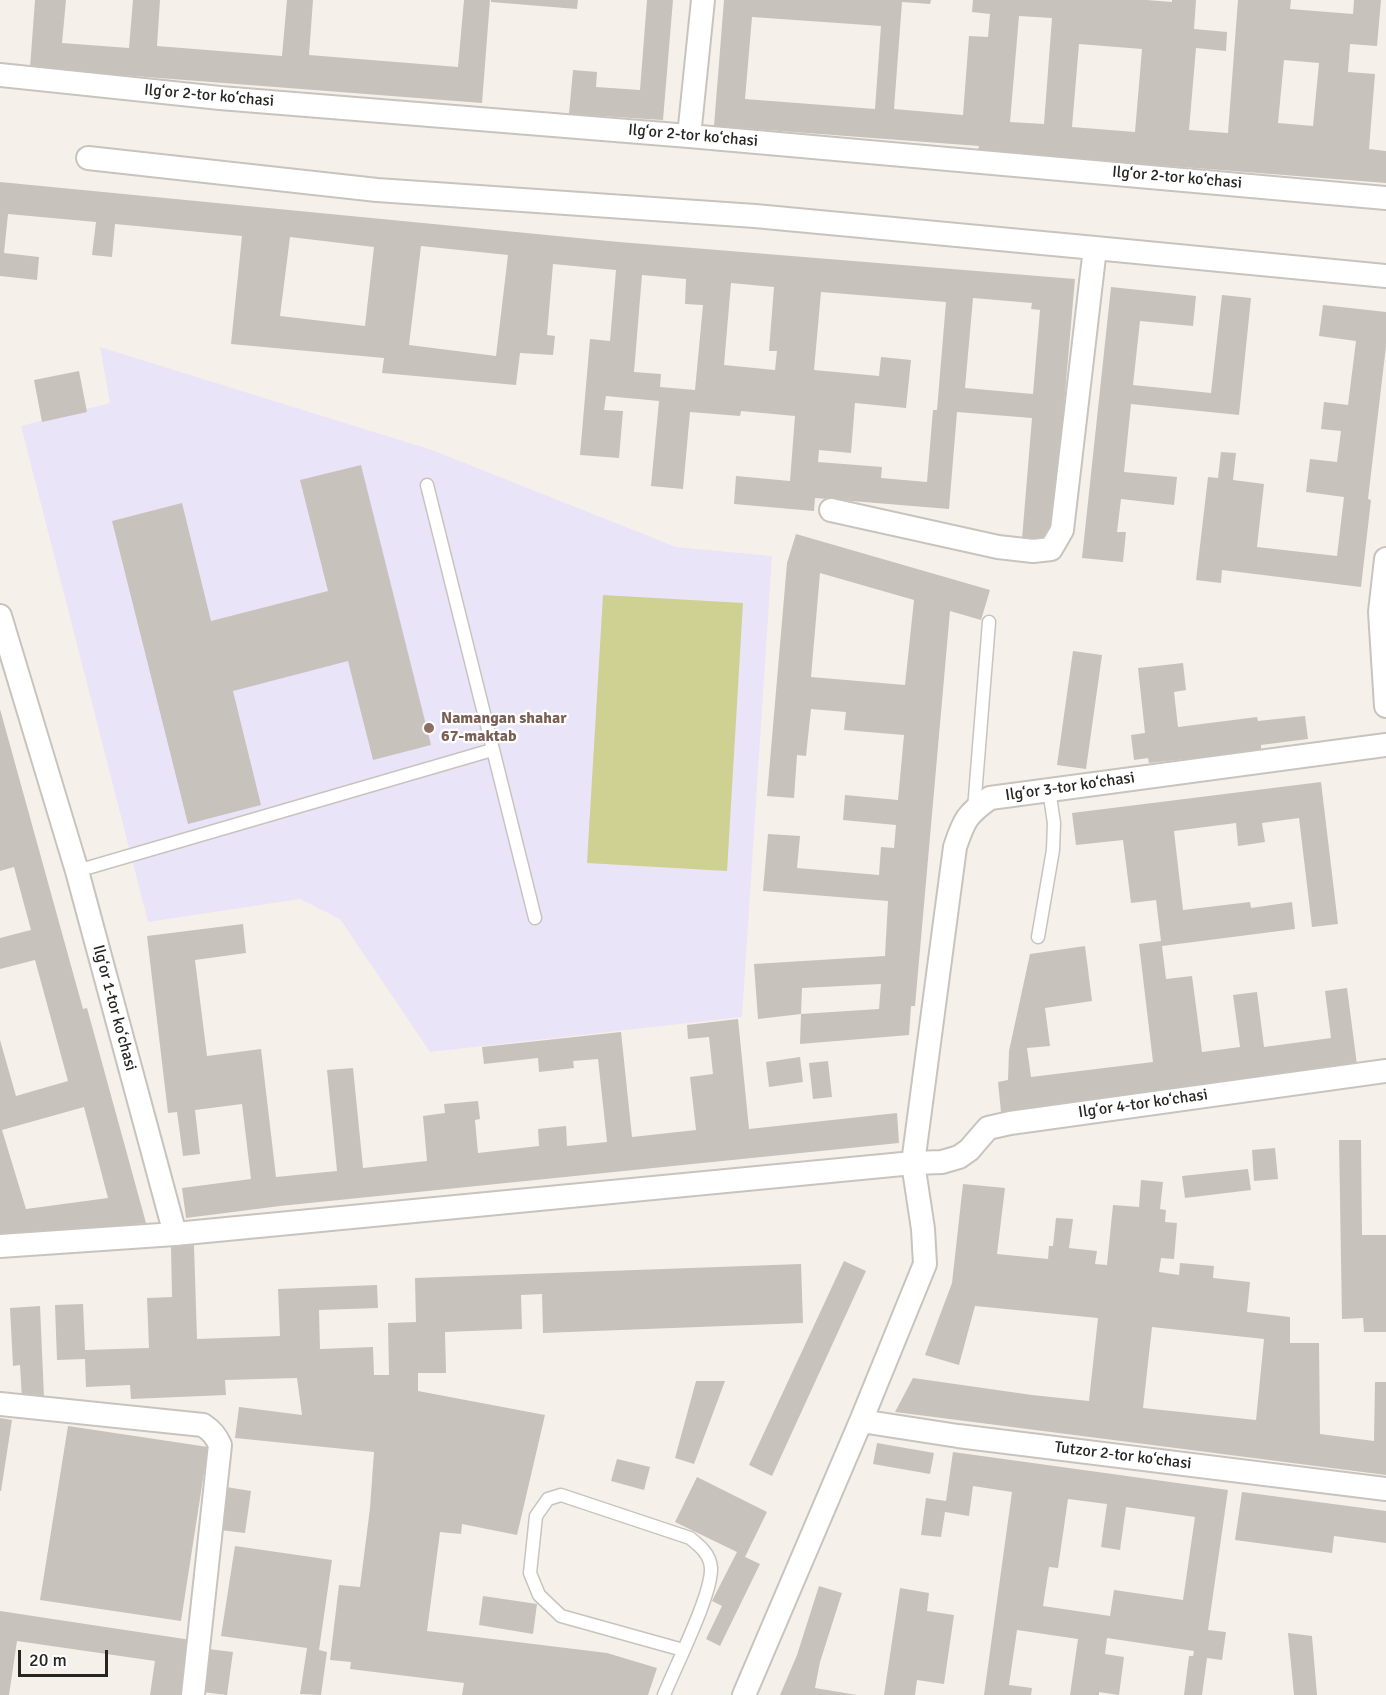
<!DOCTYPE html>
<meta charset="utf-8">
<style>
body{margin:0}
#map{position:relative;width:1386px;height:1695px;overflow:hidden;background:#f6f0ea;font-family:Signika,sans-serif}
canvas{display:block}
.scale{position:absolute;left:18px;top:1650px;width:90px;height:27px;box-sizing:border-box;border:3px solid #272523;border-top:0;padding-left:8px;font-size:18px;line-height:21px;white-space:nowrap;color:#272523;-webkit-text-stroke:4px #fff;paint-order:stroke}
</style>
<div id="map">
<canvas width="1386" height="1695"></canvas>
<div class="scale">20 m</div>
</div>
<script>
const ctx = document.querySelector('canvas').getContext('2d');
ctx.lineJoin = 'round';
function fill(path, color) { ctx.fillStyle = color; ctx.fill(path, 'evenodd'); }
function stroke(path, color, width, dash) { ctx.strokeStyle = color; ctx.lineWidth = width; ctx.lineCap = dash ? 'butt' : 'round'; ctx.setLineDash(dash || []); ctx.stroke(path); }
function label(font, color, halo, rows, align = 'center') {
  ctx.font = font + ' Signika,sans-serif'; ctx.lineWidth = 4.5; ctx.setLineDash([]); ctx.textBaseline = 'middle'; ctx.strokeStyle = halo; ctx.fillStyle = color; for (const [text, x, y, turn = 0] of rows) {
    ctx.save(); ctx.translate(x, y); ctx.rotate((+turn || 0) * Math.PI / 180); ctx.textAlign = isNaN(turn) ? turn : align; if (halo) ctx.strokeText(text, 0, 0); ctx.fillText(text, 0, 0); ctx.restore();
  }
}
const education = new Path2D(`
 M100,347L432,450L676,547L772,556L742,1017L430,1052L340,919L300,899L148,922L21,426L110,403Z`);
const green = new Path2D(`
 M603,595L743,603L727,871L587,863Z`);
const building = new Path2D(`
 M35,0H66L62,43L129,48L133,0H160L157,46L282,56L287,0H313L309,55L458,67L464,0H490L482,103L30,68Z
 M491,0H578L577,9L491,2Z
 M647,0H673L663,120L569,114L573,70L597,72L596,87L640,90Z
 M724,0H931L930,4L902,2L894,109L963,115L969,36L988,37L990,14L972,12L973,0H1147L1172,2V0H1196L1194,29L1227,32L1226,51L1196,48L1189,130L1228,133L1238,0H1291L1290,9L1353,14L1354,0H1381L1377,46L1350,44L1348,72L1375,74L1369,149L1386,151V183L978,151L979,146L714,126ZM1019,16L1052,18L1044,124L1010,122ZM752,17L881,26L875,109L745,99ZM1079,44L1142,49L1135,132L1072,127ZM1284,60L1319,63L1313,126L1278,123Z
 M0,182L619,242L1075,279L1052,542L1022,539L1032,418L957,412L949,509L815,498L814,511L734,504L736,476L790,481L795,416L741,411L740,416L690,412L683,489L651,486L659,401L606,396L604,410L623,411L619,458L580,455L590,339L610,341L616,270L553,264L547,335L555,336L553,355L520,353L516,385L382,373L384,358L231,344L242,236L115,224L112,257L92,255L96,222L8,214L4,253L39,257L37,280L0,276ZM290,237L374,247L365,326L280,316ZM421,246L508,255L496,356L409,345ZM642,275L686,279L685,304L703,305L695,390L660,387L661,374L634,372ZM731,283L774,287L769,351H777L775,370L724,365ZM821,292L946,302L937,410H933L927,482L881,478L882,467L818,462L819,450L851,453L855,403L906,408L911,360L881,357L879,376L814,370ZM973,298L1032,303L1031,309L1040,310L1033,394L965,388Z
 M1111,287L1196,296L1193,326L1140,321L1133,385L1211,393L1222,295L1251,298L1239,415L1131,404L1124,472L1177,477L1174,505L1121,499L1117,532H1126L1123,562L1082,558Z
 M1323,305L1386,312V346L1368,499L1371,500L1361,587L1222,570L1221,583L1196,580L1208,477L1218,478L1221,452L1236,453L1233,480L1264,484L1257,547L1337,556L1344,497L1306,492L1310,459L1337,462L1341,431L1321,429L1324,402L1348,405L1356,341L1319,336Z
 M79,371L87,412L42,422L34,380Z
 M361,465L431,745L373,760L348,661L233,691L261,805L188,824L112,521L182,503L211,621L328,591L300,480Z
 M796,534L990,590L981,620L950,611L915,1006H911L909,1035L800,1044L801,1014L879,1009L881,984L802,988L801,1014L758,1019L754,964L885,956L888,901L763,891L768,834L800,836L797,868L879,875L881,847L894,848L896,825L843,820L845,795L898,800L904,735L844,730L846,712L811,709L806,756L797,755L794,798L767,796L787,563ZM820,573L914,600L905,685L811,677Z
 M1073,651L1102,655L1086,769L1057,765Z
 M1183,663L1186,690L1174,692L1178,727L1257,717L1258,721L1305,716L1308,739L1261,745V751L1149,763L1148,758L1134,760L1131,735L1145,733L1138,668Z
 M0,709L83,1009L87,1008L146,1223L0,1238V1040L16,1096L68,1081L35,960L0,969V938L31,930L14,867L0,871ZM84,1107L108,1198L26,1209L2,1130Z
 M1321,782L1338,924L1312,927L1299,818L1262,823L1265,842L1238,846L1236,823L1174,831L1183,910L1250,902L1251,908L1292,902L1295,929L1162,946L1166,979L1192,976L1202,1052L1240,1047L1233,995L1257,992L1264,1047L1331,1038L1325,991L1347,988L1357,1065L1001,1112L998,1082L1008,1080L1009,1051L1030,954L1085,946L1092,1001L1045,1008L1050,1046L1027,1048L1031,1077L1153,1062L1139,944L1161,941L1156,900L1131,903L1123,840L1076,845L1072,813Z
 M243,924L246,953L195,960L207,1056L261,1049L276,1177L337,1171L327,1070L353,1068L363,1168L427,1161L423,1116L445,1113L444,1104L478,1101L480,1119L475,1120L478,1153L539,1146L538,1129L566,1126L567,1146L607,1142L598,1059L573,1061L574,1068L539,1072L538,1058L484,1064L482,1047L621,1032L632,1137L696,1130L690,1077L713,1074L709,1037L688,1039L687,1025L738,1019L749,1129L897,1113L899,1143L280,1206L186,1218L182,1188L251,1179L242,1104L195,1110L200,1154L183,1156L177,1112L168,1113L147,936Z
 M800,1057L803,1082L769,1087L766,1062Z
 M828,1061L832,1097L813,1099L809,1063Z
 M1339,1140H1361L1362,1235H1386V1332H1364L1363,1318L1342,1319Z
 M1275,1148L1278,1179L1254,1181L1252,1150Z
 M1248,1169L1251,1190L1185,1198L1182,1176Z
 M1141,1180L1163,1182L1160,1209L1166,1210L1165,1222L1177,1223L1174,1259L1161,1258L1159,1272L1179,1275L1180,1263L1214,1266L1213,1278L1250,1282L1247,1312L1290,1317V1343H1319L1320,1434L1374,1441L1375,1382H1386V1475L895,1412L913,1378L1032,1395L1089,1401L1098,1318L975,1306L959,1365L925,1355L952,1283L963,1184L1005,1188L997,1254L1048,1259L1049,1246H1053L1056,1218L1073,1219L1069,1248L1097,1251L1095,1264L1107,1265L1113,1205L1139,1207ZM1152,1327L1264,1339L1256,1420L1143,1408Z
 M194,1245L197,1339L280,1336L278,1289L377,1285L378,1308L319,1310L320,1349L373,1347L374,1375H389L388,1323L416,1322L415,1278L801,1264L803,1323L543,1333L542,1294L521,1295L522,1329L445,1332L446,1373H418V1391L545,1415L517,1535L462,1524L461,1534L440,1532L427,1631L607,1653L657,1668L648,1695H462L464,1683L350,1669L351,1662L330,1660L339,1585L360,1587L370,1508L374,1452L235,1438L239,1407L302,1415L297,1378L225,1380L226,1395L131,1399L130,1385L86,1387L85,1359L57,1360L55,1305L83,1304L85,1350L149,1348L147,1298L172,1297L171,1246Z
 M844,1261L866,1271L772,1476L749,1465Z
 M40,1306L44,1397L22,1399L20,1365L13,1366L10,1308Z
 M696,1381H725L694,1464L675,1458Z
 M0,1418L12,1420L1,1491H0Z
 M68,1426L208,1447L181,1621L40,1600Z
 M877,1443L934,1453L930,1474L873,1464Z
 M953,1452L1228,1490L1208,1630L1226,1632L1222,1660L1207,1658L1202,1695H1184L1189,1656H1193L1194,1651L1107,1638L1105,1654L1124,1657L1119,1695L1099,1692V1695H1070L1078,1639L1017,1630L1009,1685L1032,1688L1031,1695H984L1012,1492L973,1486L969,1516L945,1512L941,1537L921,1535L926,1498L946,1501ZM1068,1499L1107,1504L1101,1547L1120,1550L1126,1507L1195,1517L1183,1600L1114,1590L1110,1616L1043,1606L1049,1567L1058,1568Z
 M617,1459L650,1467L644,1490L611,1481Z
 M697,1477L767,1512L745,1557L760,1564L720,1646L706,1639L722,1606L712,1601L737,1552L675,1522Z
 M226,1487L251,1491L245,1533L220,1530Z
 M1242,1492L1386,1511V1543L1334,1536L1332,1553L1235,1540Z
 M235,1546L332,1560L319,1650L327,1652L321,1695L300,1694L307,1648L221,1636Z
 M819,1586L842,1593L820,1662L815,1688L857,1695H780L797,1655Z
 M900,1588L929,1593L927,1611L954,1615L944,1684L917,1680L915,1695H884Z
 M483,1596L537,1604L533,1634L479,1625Z
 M0,1611L191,1640L183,1695H150L155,1661L17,1641L9,1695H0Z
 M1288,1633L1312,1636L1317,1695H1294Z
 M208,1649L233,1652L227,1695L202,1692Z`);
const service = new Path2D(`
 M427,485L535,918
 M974,809L989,622
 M77,871L492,750
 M1038,937L1053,850L1054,823L1049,790
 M664,1695C675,1667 712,1595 711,1568C710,1554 700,1546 690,1538L561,1495L548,1499L536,1516L530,1573L539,1595L561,1616L683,1650`);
const minor = new Path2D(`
 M0,75L220,98L689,136L1386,198
 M689,136L703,0
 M88,158L377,190L755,216L1095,248
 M831,510L998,547L1033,551L1051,549L1062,530L1095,248L1386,276
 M1386,559L1380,612L1386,706
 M0,616L77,871L175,1234
 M0,1246L175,1234L913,1163L942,1162L959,1157L969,1150L988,1128L1010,1123L1386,1071
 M0,1404L203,1425C212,1431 216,1436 220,1445L193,1695
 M861,1421L958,1436L1386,1489
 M744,1695L861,1421L925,1264L923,1229L913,1163L955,847C964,820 967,814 990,798L1386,745`);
const markers = [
 [429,728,6,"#8d6e63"]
];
const streetNames = [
 ["Ilgʻor 2-tor koʻchasi",209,96,5],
 ["Ilgʻor 2-tor koʻchasi",693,136,5],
 ["Ilgʻor 2-tor koʻchasi",1177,178,5],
 ["Ilgʻor 3-tor koʻchasi",1070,787,-8],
 ["Ilgʻor 1-tor koʻchasi",114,1008,75],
 ["Ilgʻor 4-tor koʻchasi",1143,1104,-8],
 ["Tutzor 2-tor koʻchasi",1123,1456,7]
];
const educationNames = [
 ["Namangan shahar",441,719],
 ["67-maktab",441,737]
];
fill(education, '#eae4f9');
fill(green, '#ced191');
fill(building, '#c7c2bc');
stroke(service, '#c8c3bd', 15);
stroke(minor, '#c8c3bd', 26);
stroke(service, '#fff', 12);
stroke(minor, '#fff', 22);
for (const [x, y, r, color] of markers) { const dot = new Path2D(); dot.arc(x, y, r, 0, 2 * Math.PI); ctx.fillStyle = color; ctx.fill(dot); stroke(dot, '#fff', 2); }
label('16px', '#272523', '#fff', streetNames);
label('bold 16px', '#785e54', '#fff', educationNames, 'left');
</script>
